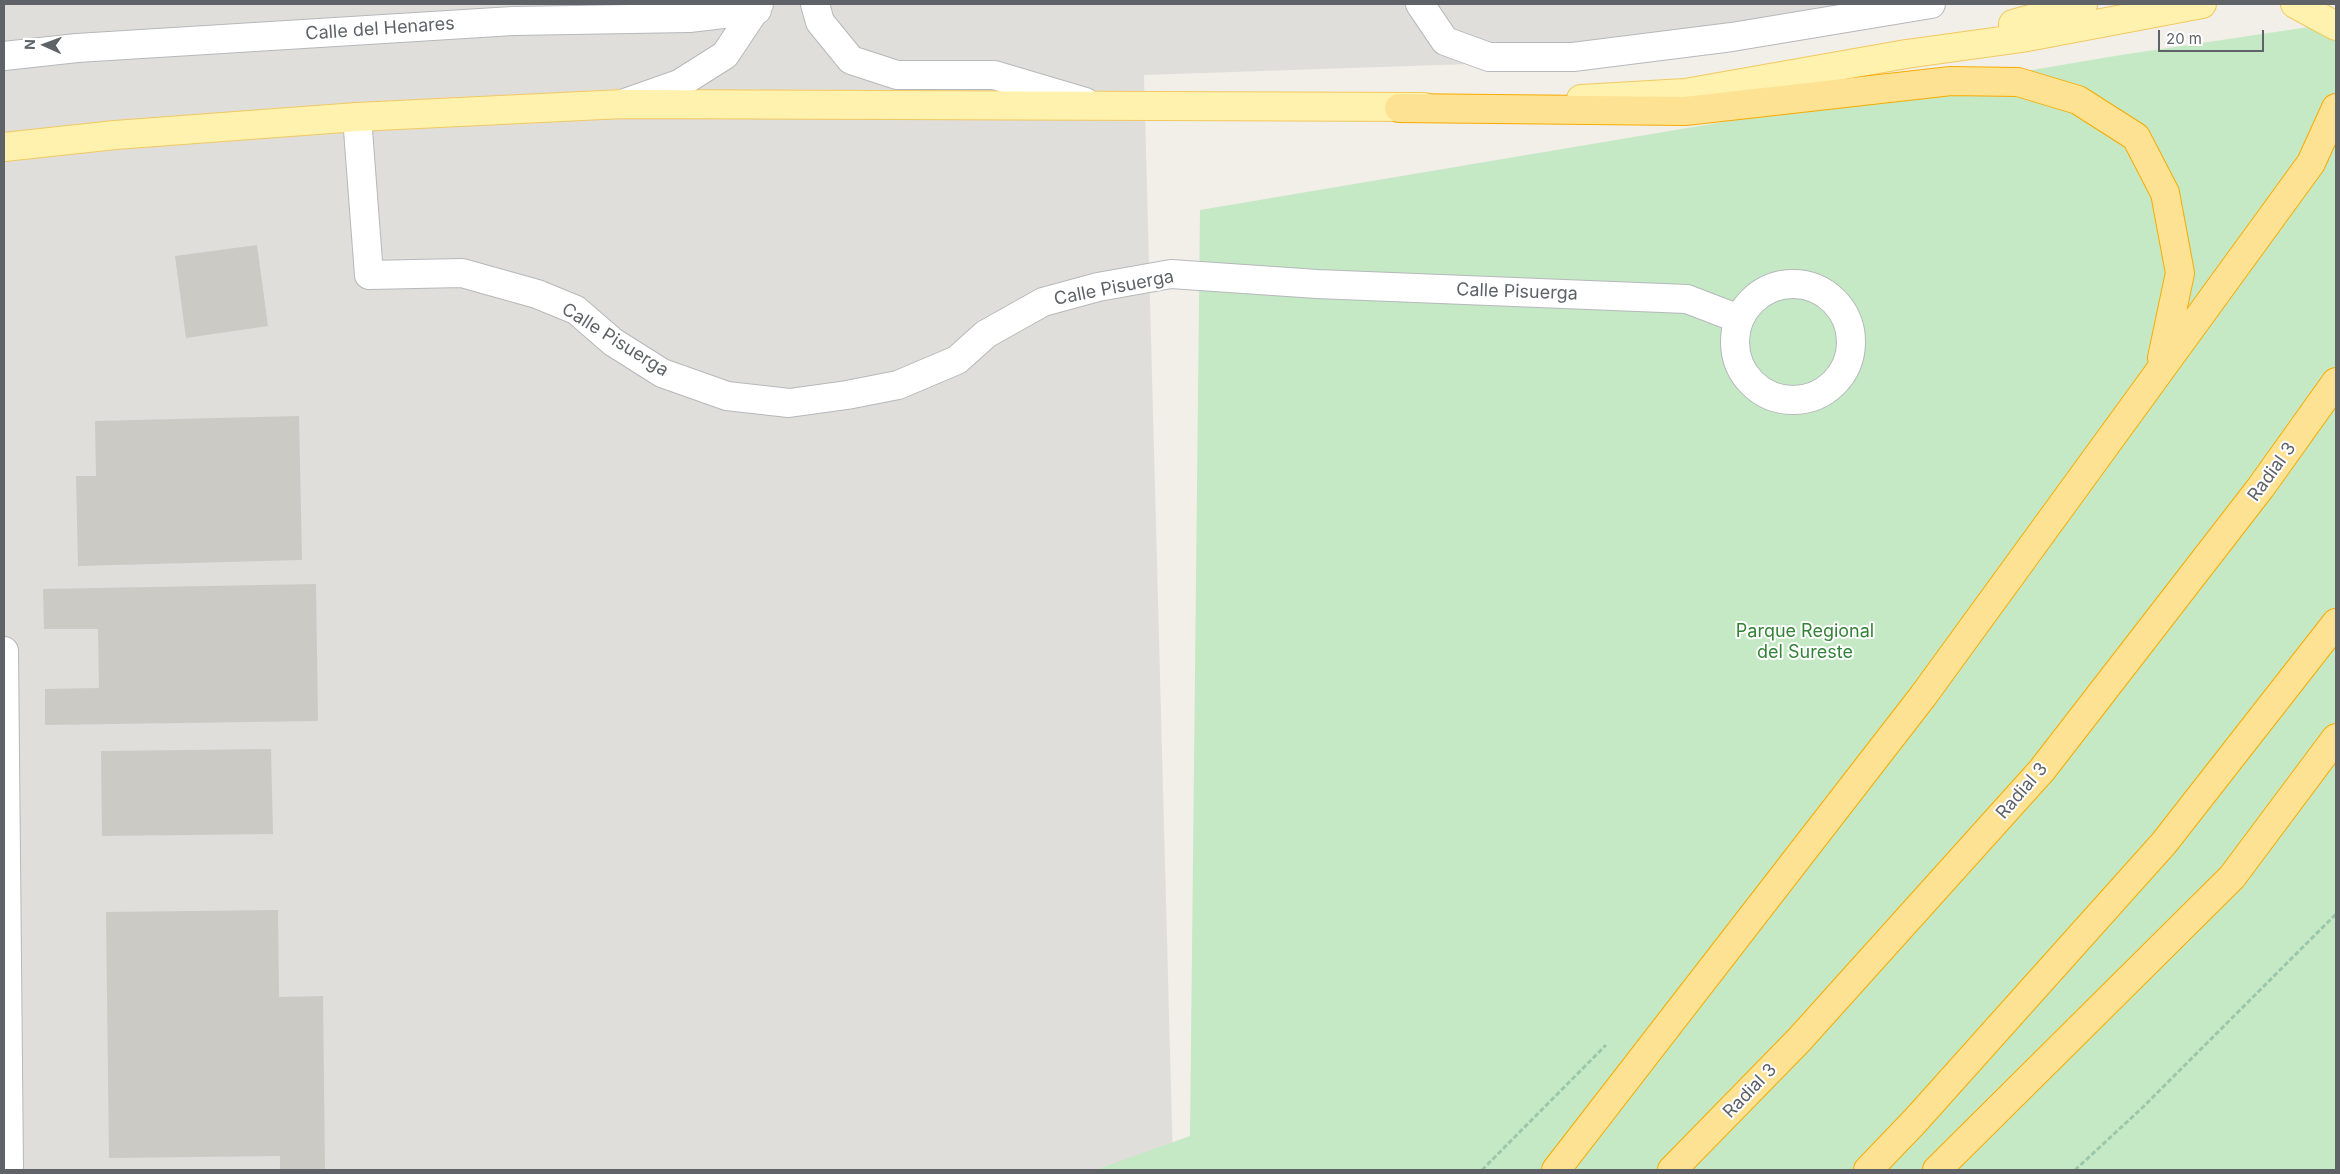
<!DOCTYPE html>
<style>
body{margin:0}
#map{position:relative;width:2340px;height:1174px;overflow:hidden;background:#f1efe8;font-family:Inter,sans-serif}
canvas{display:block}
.frame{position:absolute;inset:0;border:5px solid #5f6368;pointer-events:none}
.north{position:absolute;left:20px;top:20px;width:50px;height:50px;-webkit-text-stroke:4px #fff;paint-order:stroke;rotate:272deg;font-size:14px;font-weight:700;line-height:20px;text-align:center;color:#5f6368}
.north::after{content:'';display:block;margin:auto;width:18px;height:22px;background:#5f6368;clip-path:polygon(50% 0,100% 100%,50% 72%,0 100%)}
.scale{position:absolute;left:2158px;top:30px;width:106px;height:22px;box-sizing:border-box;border:2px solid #5f6368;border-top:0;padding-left:6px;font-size:15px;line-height:18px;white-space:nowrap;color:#5f6368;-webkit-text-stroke:4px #fff;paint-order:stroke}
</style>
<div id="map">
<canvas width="2340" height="1174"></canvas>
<div class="frame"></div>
<div class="north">N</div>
<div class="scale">20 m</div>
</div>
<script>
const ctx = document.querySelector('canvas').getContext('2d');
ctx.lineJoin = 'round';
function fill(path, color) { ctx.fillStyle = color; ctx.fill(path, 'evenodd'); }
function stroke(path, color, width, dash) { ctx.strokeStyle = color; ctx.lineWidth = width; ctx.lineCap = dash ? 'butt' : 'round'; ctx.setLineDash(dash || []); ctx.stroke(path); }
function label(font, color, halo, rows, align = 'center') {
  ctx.font = font + ' Inter,sans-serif'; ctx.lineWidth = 4; ctx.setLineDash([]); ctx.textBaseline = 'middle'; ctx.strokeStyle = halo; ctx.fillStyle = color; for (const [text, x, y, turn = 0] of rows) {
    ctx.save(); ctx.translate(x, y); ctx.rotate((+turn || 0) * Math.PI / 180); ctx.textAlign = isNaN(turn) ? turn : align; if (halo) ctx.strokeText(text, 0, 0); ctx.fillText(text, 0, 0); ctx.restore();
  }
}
const industrial = new Path2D(`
 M4,4H1875L1617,59L1144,75L1173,1164L1154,1170H4Z`);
const green = new Path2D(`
 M2336,23V1170H1095L1190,1136L1200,210L2121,55Z`);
const building = new Path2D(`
 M257,245L268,326L186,338L175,256Z
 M299,416L302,560L78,566L76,476H96L95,421Z
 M316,584L318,721L45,725V689L99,688L98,629H44L43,589Z
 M271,749L273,834L102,836L101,751Z
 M278,910L279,997L323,996L325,1170H280V1156L109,1158L106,912Z`);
const path = new Path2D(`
 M1482,1170L1606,1045
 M2075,1170L2142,1108L2336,914`);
const minor = new Path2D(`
 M815,4L820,22L851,60L897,75H994L1085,102
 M1420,4L1445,41L1489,57H1573L1732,37L1931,4
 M4,56L77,48L513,21L689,18L757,10
 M625,103L679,84L725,55L759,4
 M357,117L369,275L462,273L537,294L576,310L613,342L662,373L727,396L789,403L847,395L898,385L957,360L986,334L1043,302L1098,287L1171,274L1317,284L1687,299L1739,319
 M1735 342a58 58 0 1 1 116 0a58 58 0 1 1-116 0Z
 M4,651L9,1170`);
const major = new Path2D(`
 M2295,4L2336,26
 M2013,24L2083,4
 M1581,99L1685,93L1906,54L2022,38L2202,4
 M4,147L115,135L357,117L623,104L1424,107`);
const highway = new Path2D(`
 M1399,108L1685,111L1951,81L2018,82L2078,100L2136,137L2165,193L2180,273L2162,358
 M1556,1170L1923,696L2311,163L2336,108
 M1672,1170L1799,1040L2042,770L2261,487L2336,382
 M1868,1170L1915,1121L2164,843L2336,623
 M1937,1170L2232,877L2336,738`);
const streetNames = [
 ["Calle del Henares",380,29,-4],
 ["Calle Pisuerga",1114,288,-11],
 ["Calle Pisuerga",1517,292,2],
 ["Calle Pisuerga",615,340,32],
 ["Radial 3",2272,472,-54],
 ["Radial 3",2022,791,-49],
 ["Radial 3",1750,1091,-46]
];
const parkNames = [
 ["Parque Regional",1805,632],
 ["del Sureste",1805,653]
];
fill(industrial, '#e0deda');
fill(green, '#c5e8c5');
fill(building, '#cccac5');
stroke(minor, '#b5b8bc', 30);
stroke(major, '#f2c960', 30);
stroke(highway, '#f9ab00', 30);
stroke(path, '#9cc7a9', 3, [5, 2.5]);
stroke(minor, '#fff', 28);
stroke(major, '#fff2af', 28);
stroke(highway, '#fde293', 28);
label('18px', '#5f6368', '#fff', streetNames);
label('18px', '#348238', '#fff', parkNames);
</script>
